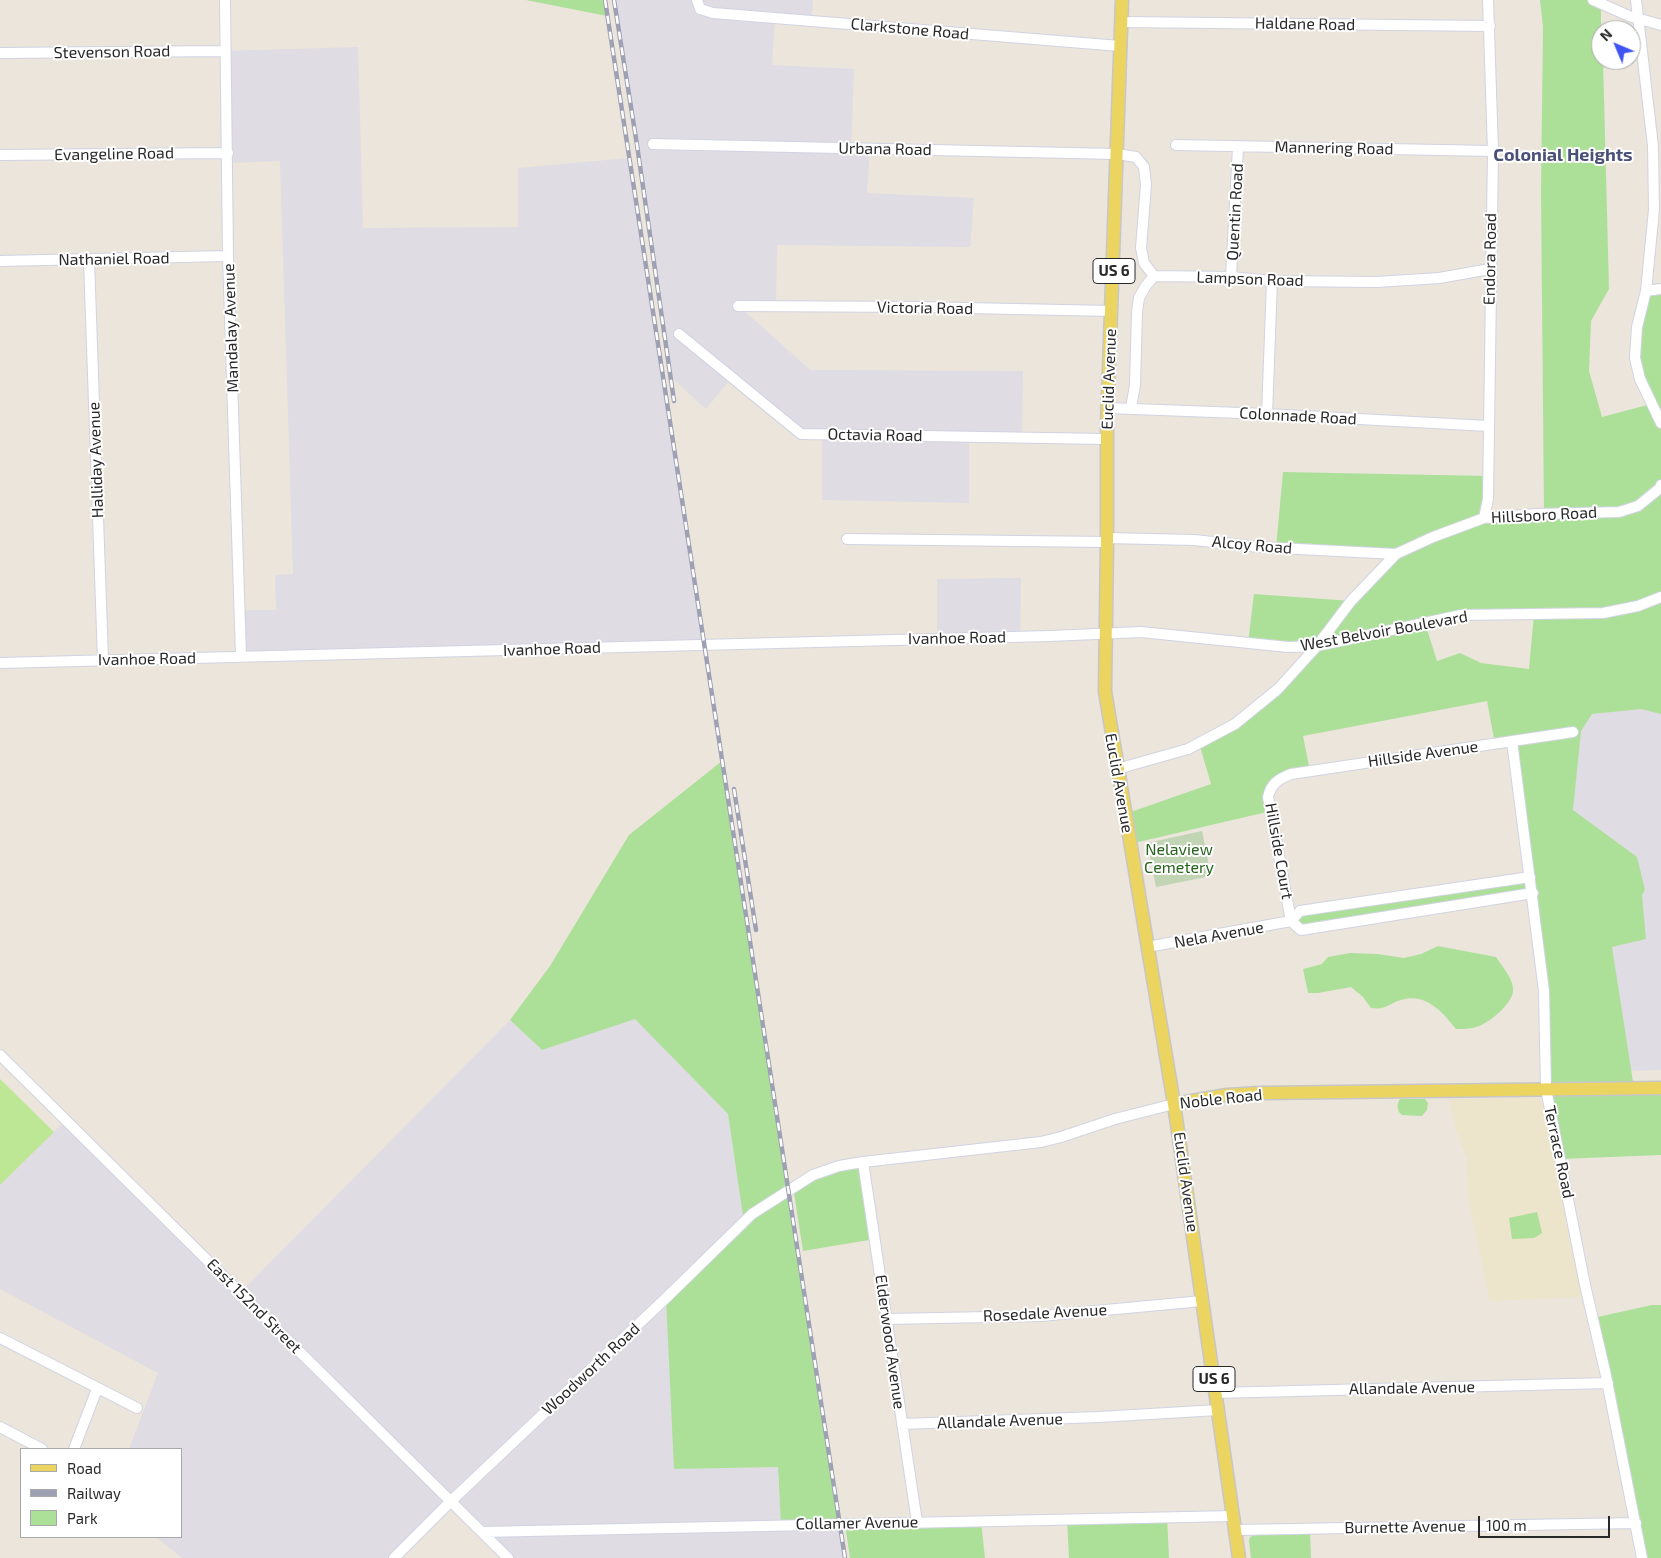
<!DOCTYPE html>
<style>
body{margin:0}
#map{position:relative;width:1661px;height:1558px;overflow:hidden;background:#ebe5db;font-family:"Exo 2",sans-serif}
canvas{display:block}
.legend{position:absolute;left:20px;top:1448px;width:162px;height:90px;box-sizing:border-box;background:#fff;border:1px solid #a9a9a9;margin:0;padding:6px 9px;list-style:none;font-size:15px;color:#292929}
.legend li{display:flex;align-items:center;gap:10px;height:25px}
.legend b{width:25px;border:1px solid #a9a9a9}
.north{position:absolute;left:1591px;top:20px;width:50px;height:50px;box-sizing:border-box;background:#fff;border:1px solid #a9a9a9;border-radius:50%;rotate:315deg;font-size:14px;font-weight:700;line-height:20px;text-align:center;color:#292929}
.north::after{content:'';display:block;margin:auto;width:18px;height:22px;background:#4054f3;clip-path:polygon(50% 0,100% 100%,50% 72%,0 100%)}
.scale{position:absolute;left:1478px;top:1516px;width:132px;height:22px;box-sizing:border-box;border:2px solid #292929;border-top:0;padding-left:6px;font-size:15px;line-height:18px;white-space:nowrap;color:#292929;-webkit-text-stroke:4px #fff;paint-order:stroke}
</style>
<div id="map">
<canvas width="1661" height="1558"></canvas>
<ul class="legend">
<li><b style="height:6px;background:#ebd560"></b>Road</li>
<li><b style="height:6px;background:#9ea0b3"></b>Railway</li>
<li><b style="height:14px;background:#ace099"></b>Park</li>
</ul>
<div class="north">N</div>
<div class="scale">100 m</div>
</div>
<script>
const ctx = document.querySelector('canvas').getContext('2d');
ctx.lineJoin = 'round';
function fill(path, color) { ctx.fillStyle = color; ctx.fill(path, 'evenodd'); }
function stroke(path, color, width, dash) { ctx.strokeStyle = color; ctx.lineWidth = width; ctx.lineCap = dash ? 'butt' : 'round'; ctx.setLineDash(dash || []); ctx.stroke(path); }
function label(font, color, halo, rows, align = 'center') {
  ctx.font = font + ' "Exo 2",sans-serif'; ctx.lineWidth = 4; ctx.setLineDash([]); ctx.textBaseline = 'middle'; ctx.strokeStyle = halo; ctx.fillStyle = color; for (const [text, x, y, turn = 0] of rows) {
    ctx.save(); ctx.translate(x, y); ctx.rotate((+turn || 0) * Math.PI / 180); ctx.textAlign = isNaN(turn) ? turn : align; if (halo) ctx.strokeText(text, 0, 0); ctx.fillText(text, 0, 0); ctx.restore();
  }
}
const industrial = new Path2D(`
 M614,0H813L811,21L775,18L772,65L854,69L851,148L870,149L867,193L974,198L970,247L777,245L776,306H739L810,370L1023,371L1022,437L969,436V503L822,500V434H801L731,378L706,409L671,377L637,145Z
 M358,47L363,228L518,227V168L629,158L703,644L241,656L240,610H276L275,575L293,574L280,161L228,163L225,51Z
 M1021,578L1020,636L937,638V579Z
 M1661,637V1070L1560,1072L1526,753L1580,670Z
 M635,1018L728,1114L744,1223L674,1469L778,1467L781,1525L838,1524L845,1558H508L451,1501L394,1558H182L156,1537H181V1449H129L158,1373L0,1289V1184L66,1120L241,1292L510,1020L542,1050Z`);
const education = new Path2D(`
 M1537,1098L1543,1103L1582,1297L1490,1301L1468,1199L1467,1159L1456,1130L1449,1099Z`);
const green = new Path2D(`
 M526,0H605L607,16Z
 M1540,0H1593L1601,4V60H1603L1609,289L1591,321L1589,371L1602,417L1651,404L1635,358L1646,291L1661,289V714L1641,709L1592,714L1581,731L1573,810L1637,857L1645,890L1642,895L1646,939L1612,947L1634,1088H1661V1155L1560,1159L1546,1089L1533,894L1301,930L1291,921L1300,911L1530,877L1512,741L1495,744L1487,701L1303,736L1310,771L1275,782L1271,811L1130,844L1125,814L1211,784L1199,743L1235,724L1316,646L1248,643L1254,594L1351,601L1395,555L1276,548L1283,472L1488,476L1484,518L1544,513L1541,191L1543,27ZM1534,614L1529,669L1481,663L1460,653L1437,661L1425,623Z
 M722,761L786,1177V1191L790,1203L837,1510L838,1524L781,1525L778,1467L674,1469L666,1298L744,1223L728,1114L635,1019L542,1050L510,1020L550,966L629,835Z
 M1438,946L1496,957C1502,966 1515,981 1513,992C1511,1005 1488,1024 1476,1027C1470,1029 1463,1029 1456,1029C1443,1012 1425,992 1401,1000C1387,1004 1387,1010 1371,1008L1363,997L1351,987L1318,993H1308L1303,969L1322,964L1328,957L1350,953L1377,954L1404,958L1421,954Z
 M1400,1099H1425L1428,1103L1427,1110L1422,1116L1402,1115C1397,1111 1396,1105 1400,1099Z
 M863,1162L875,1239L803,1251L793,1187Z
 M1537,1212L1542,1233L1534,1238L1512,1239L1509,1218Z
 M1652,1305H1661V1558H1642L1593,1318Z
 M1167,1517L1169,1558H1069L1067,1519Z
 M981,1521L985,1558H850L845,1524Z
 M1310,1532L1311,1558H1251L1249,1541L1250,1537L1255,1535Z`);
const cemetery = new Path2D(`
 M1202,831L1211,876L1156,887L1147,843Z`);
const pitch = new Path2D(`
 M0,1079L54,1132L0,1185Z`);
const minor = new Path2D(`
 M225,0L228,256L241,656
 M697,0L700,9L713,13L1120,46
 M1593,0L1629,16L1661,25
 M1636,0L1653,146L1654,210L1646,291L1637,327L1635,358L1640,379L1661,423
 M1121,22L1490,26
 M0,53L225,51
 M653,144L1117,154L1136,157L1144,167L1146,185L1141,248L1144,263L1154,276L1231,277L1272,281L1377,282L1439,278L1490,269
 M1176,145L1493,151
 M0,155L228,153
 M89,260L103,660
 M0,261L228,256
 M1231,277L1238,147
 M1646,291L1661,289
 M738,306L918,307L1112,311
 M679,334L801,434L1106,439
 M1107,408L1267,414L1488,426
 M1131,408L1135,385L1137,312L1139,298L1145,287L1154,276
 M1267,414L1272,281
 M1484,518L1488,499L1493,151L1488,0
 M1107,538L1194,540L1259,547L1396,554
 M847,539L1107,542
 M0,663L1050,636L1141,632L1288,647L1317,646L1461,615L1603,613L1638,606L1661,597
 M1512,741L1544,991L1546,1089L1585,1285L1605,1371L1642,1558
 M1117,769L1188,749L1235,724L1278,689L1317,646L1351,601L1396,554L1433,537L1484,518L1536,514L1619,512L1638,506L1660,488L1661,485
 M1530,877L1300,911L1291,921L1301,930L1533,893
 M1147,947L1291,921L1268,797C1271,784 1278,779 1291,774L1573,732
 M0,1055L508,1558
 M863,1162L917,1522
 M887,1319L1041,1316L1202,1301
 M0,1338L137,1408
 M1216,1393L1608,1383
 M902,1424L1099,1417L1218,1410
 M0,1427L42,1449
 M74,1449L97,1389
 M1235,1530L1636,1523
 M482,1532L1233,1516
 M394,1558L451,1501L666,1298L752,1214L813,1175L839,1166L863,1162L1041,1142L1061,1137L1115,1119L1174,1104`);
const major = new Path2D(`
 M1122,0L1107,425V542L1105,691L1174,1104L1239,1558
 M1174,1104L1227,1095L1261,1093L1661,1088`);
const rail = new Path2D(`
 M605,0L845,1558
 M614,0L637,145L674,401
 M734,789L756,930`);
const shields = [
 [1114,271,42],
 [1214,1379,42]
];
const shieldNames = [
 ["US 6",1114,271],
 ["US 6",1214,1379]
];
const streetNames = [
 ["Haldane Road",1305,24,1],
 ["Clarkstone Road",910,29,5],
 ["Stevenson Road",112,52,-1],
 ["Mannering Road",1334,148,1],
 ["Urbana Road",885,149,1],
 ["Evangeline Road",114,154,-1],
 ["Quentin Road",1235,212,-87],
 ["Nathaniel Road",114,259,-1],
 ["Endora Road",1490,259,-89],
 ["Lampson Road",1250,279,2],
 ["Victoria Road",925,308,1],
 ["Mandalay Avenue",231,328,-92],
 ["Euclid Avenue",1109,379,-88],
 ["Colonnade Road",1298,416,3],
 ["Octavia Road",875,435,1],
 ["Halliday Avenue",96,460,-92],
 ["Hillsboro Road",1544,515,-3],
 ["Alcoy Road",1252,545,5],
 ["West Belvoir Boulevard",1384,631,-10],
 ["Ivanhoe Road",957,638,-1],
 ["Ivanhoe Road",552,649,-2],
 ["Ivanhoe Road",147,659,-1],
 ["Hillside Avenue",1423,754,-8],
 ["Euclid Avenue",1119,783,80],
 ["Hillside Court",1279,851,80],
 ["Nela Avenue",1219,935,-10],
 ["Noble Road",1221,1099,-6],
 ["Terrace Road",1559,1152,78],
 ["Euclid Avenue",1186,1182,82],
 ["East 152nd Street",254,1306,45],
 ["Rosedale Avenue",1045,1313,-3],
 ["Elderwood Avenue",890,1342,82],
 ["Woodworth Road",591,1369,-43],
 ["Allandale Avenue",1412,1388,-1],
 ["Allandale Avenue",1000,1421,-2],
 ["Collamer Avenue",857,1523,-1],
 ["Burnette Avenue",1405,1527,-1]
];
const parkNames = [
 ["Nelaview",1179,850],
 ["Cemetery",1179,868]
];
const neighbourhoodNames = [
 ["Colonial Heights",1563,155]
];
fill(industrial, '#dfdce3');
fill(education, '#ece4cb');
fill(green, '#ace099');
fill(cemetery, '#c1d4b3');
fill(pitch, '#bee795');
stroke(minor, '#d1d3e2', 12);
stroke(major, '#c7c7c7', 15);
stroke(minor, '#fff', 10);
stroke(major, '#ebd560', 12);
stroke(rail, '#9ea0b3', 4.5);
stroke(rail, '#fff', 2.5, [8]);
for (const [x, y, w] of shields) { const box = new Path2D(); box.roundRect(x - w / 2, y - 12.5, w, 25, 4); ctx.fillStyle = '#fff'; ctx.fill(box); stroke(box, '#292929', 1); }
label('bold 15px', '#292929', null, shieldNames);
label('16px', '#292929', '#fff', streetNames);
label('16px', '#26631c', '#fff', parkNames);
label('bold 18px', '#4b5078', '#fff', neighbourhoodNames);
</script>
